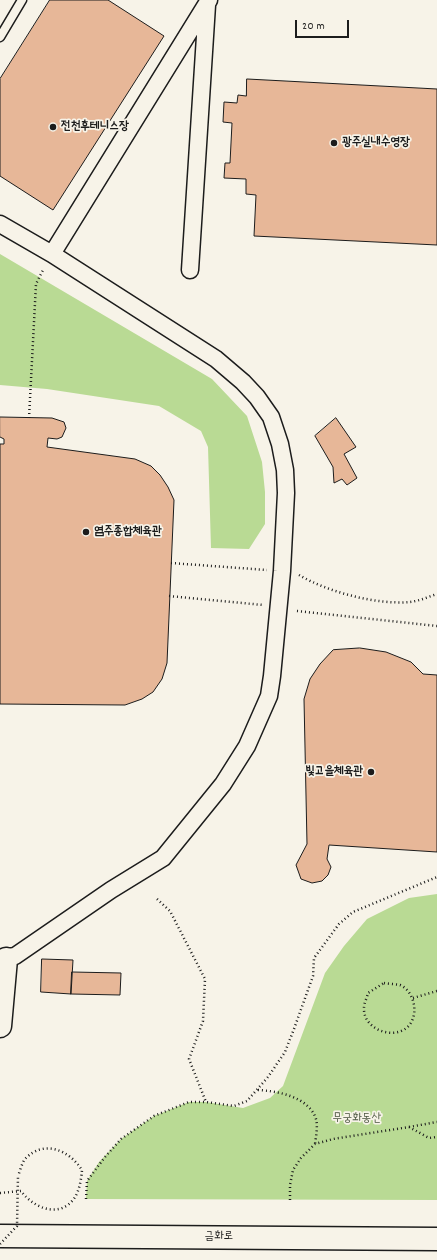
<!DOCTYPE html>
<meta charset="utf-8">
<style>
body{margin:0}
#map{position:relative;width:437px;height:1260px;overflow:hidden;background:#f7f3e8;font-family:Dekko,sans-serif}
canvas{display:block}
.scale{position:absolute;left:295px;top:20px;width:54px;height:18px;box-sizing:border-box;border:2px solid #1c1c1c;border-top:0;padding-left:5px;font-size:12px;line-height:14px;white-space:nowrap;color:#1c1c1c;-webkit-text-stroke:3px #f7f3e8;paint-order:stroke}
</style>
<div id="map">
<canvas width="437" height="1260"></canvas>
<div class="scale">20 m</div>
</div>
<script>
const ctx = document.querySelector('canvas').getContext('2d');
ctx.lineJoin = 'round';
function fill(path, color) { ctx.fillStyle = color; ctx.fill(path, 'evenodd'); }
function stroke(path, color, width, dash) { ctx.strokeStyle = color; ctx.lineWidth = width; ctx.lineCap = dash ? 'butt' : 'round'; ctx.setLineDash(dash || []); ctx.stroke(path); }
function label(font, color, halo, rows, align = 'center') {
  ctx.font = font + ' Dekko,"Poor Story",sans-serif'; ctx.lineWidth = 3.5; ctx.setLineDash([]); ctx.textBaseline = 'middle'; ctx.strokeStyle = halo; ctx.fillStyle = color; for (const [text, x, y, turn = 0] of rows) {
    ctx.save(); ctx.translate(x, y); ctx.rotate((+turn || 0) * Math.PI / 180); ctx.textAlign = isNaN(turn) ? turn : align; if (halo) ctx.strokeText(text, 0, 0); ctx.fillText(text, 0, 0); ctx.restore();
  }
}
const green = new Path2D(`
 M0,254L212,379L247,416L262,462L265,492V524L249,549L211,548L208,447L201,431L159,406L47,389L0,385Z
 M437,894V1200L86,1199L87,1181L99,1162L121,1139L154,1116L189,1102H206L243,1108L270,1098L283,1086L325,973L344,946L367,919L409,898Z`);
const building = new Path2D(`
 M50,0H108L164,36L53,210L0,176V79Z
 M247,79L437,89V245L254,236L256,195L246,194V179L224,178L225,163H230L232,123L223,122L224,102L237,103L238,95L246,96Z
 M0,417L52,418L64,422L66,428L62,437L57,439L48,438L47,447L135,459L151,466L160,475L168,487L174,500L167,663L162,679L153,692L142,699L125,705L0,704V444H4V439L0,437Z
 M336,418L356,447L344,454L357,478L347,485L342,479L334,483L333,467L315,436Z
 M360,648L386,652L411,662L423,674L437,675V852L329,845L327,859L331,867L328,875L322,881L312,883L301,879L296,865L307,844L304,699L310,679L320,664L333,650Z
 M42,959L73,960L71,994L41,992Z
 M72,972L121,973L120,995L71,994Z`);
const path = new Path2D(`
 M29,418L36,284L44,268
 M171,563L267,570
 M299,575C328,592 376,605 410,602C419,601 428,597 437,594
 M169,596L263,605
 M297,611L437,626
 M157,899L170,911L205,979L203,1021L189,1059L206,1102L234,1106L247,1101L268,1077L285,1052L294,1029L313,976L314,958L339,924L353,912L437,877
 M384,983C389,984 395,984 400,985C416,992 420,1019 405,1029C390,1039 363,1028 364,1008C364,1003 367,998 368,993Z
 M413,998L437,991
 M258,1090C278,1091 309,1097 316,1119C318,1126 316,1137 315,1144
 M409,1127L437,1122
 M0,1193L21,1191C31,1205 53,1217 69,1204C79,1196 81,1181 82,1170C69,1150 44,1139 25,1159C22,1163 20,1171 18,1176
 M86,1199L87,1181L105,1157L121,1139L154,1116L189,1102H206
 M290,1200V1185L293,1170L301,1158L315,1144L333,1139L409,1127L429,1138L437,1137`);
const lane = new Path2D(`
 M0,37L22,0`);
const street = new Path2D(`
 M0,224L52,254L216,359L243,382L257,397L271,417L280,444L285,470L286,493L282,571L272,676L269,696L247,746L223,784L163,858L111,890L15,956L0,958
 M52,254L209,0
 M190,270L207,5`);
const secondary = new Path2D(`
 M0,1026L6,959
 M0,1236L437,1239`);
const pathBridge = new Path2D(`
 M0,1244L17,1226L18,1176`);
const markers = [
 [53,127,4,"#1c1c1c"],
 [334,143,4,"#1c1c1c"],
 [86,532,4,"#1c1c1c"],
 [371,772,4,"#1c1c1c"]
];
const poiNames = [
 ["전천후테니스장",61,127],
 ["광주실내수영장",342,143],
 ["염주종합체육관",94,532],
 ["빛고을체육관",363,772,"right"]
];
const parkNames = [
 ["무궁화동산",357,1119]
];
const streetNames = [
 ["금화로",219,1237]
];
fill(green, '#b9da94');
fill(building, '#e7b798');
stroke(building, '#1c1c1c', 1);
stroke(lane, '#1c1c1c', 11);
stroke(street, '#1c1c1c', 19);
stroke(secondary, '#1c1c1c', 25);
stroke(path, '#1c1c1c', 2.5, [1, 3]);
stroke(lane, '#f7f3e8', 8);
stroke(street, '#f7f3e8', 16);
stroke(secondary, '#f7f3e8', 22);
stroke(pathBridge, '#1c1c1c', 2.5, [1, 3]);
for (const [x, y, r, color] of markers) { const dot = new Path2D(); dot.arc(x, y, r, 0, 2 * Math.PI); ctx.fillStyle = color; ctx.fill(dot); stroke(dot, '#f7f3e8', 1.5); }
label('bold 12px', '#1c1c1c', '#f7f3e8', poiNames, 'left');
label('12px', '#4b5540', '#f7f3e8', parkNames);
label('12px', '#1c1c1c', '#f7f3e8', streetNames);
</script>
